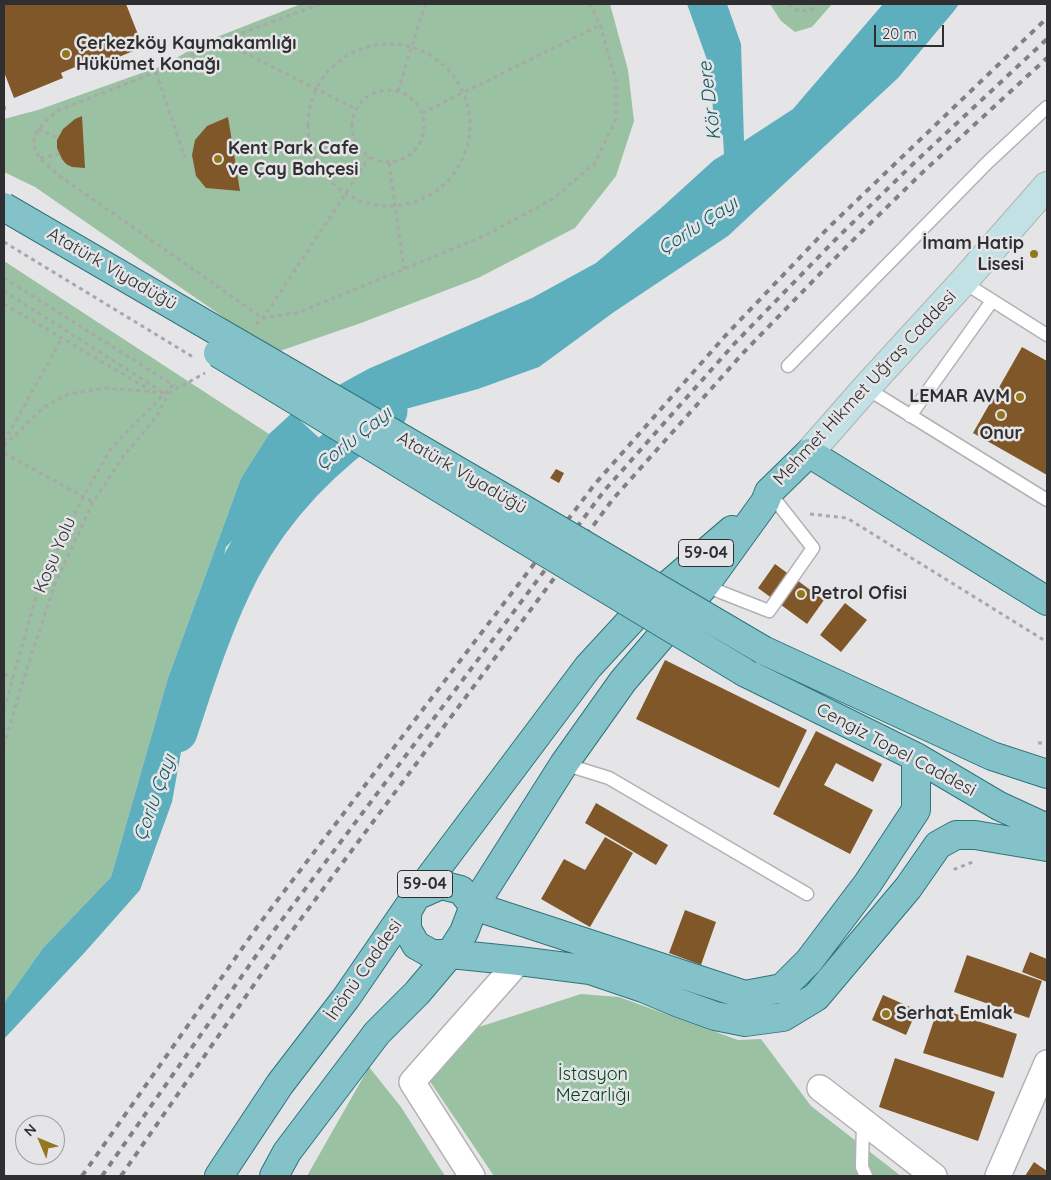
<!DOCTYPE html>
<meta charset="utf-8">
<style>
body{margin:0}
#map{position:relative;width:1051px;height:1180px;overflow:hidden;background:#e5e5e8;font-family:Quicksand,sans-serif}
canvas{display:block}
.frame{position:absolute;inset:0;border:5px solid #2f2e30;pointer-events:none}
.north{position:absolute;left:15px;top:1115px;width:50px;height:50px;box-sizing:border-box;background:#e5e5e8;border:1px solid #9c9c9e;border-radius:50%;rotate:315deg;font-size:14px;font-weight:700;line-height:20px;text-align:center;color:#2f2e30}
.north::after{content:'';display:block;margin:auto;width:18px;height:22px;background:#93771e;clip-path:polygon(50% 0,100% 100%,50% 72%,0 100%)}
.scale{position:absolute;left:874px;top:25px;width:70px;height:22px;box-sizing:border-box;border:2px solid #2f2e30;border-top:0;padding-left:6px;font-size:15px;line-height:18px;white-space:nowrap;color:#2f2e30;-webkit-text-stroke:4px #e5e5e8;paint-order:stroke}
</style>
<div id="map">
<canvas width="1051" height="1180"></canvas>
<div class="frame"></div>
<div class="north">N</div>
<div class="scale">20 m</div>
</div>
<script>
const ctx = document.querySelector('canvas').getContext('2d');
ctx.lineJoin = 'round';
function fill(path, color) { ctx.fillStyle = color; ctx.fill(path, 'evenodd'); }
function stroke(path, color, width, dash) { ctx.strokeStyle = color; ctx.lineWidth = width; ctx.lineCap = dash ? 'butt' : 'round'; ctx.setLineDash(dash || []); ctx.stroke(path); }
function label(font, color, halo, rows, align = 'center') {
  ctx.font = font + ' Quicksand,sans-serif'; ctx.lineWidth = 5; ctx.setLineDash([]); ctx.textBaseline = 'middle'; ctx.strokeStyle = halo; ctx.fillStyle = color; for (const [text, x, y, turn = 0] of rows) {
    ctx.save(); ctx.translate(x, y); ctx.rotate((+turn || 0) * Math.PI / 180); ctx.textAlign = isNaN(turn) ? turn : align; if (halo) ctx.strokeText(text, 0, 0); ctx.fillText(text, 0, 0); ctx.restore();
  }
}
const green = new Path2D(`
 M301,4H610L628,70L634,121L616,176L575,228L478,278L361,323L277,352L258,341L35,187L4,172V119L38,110L164,65L204,42Z
 M770,4H832L812,27L795,32L781,21Z
 M4,261L269,434L241,478L168,678L111,877L43,948L4,1003Z
 M581,994L619,997L738,1040L761,1039L811,1106L901,1176H494L427,1077L479,1027Z
 M369,1067L401,1107L445,1176H307Z`);
const water = new Path2D(`
 M687,4H727L741,44L744,141L793,109L883,4H959L954,11L898,78L728,236L614,312L539,367L478,389L384,415L339,385L368,369L532,298L596,263L660,209L714,160L724,154L723,136L714,124L710,68Z
 M292,413L326,444L226,547L192,691L172,802L140,890L86,951L4,1039V1003L43,948L111,877L168,678L241,478L269,434Z`);
const river = new Path2D(`
 M177,732C195,677 213,620 240,568C274,504 327,451 387,411`);
const building = new Path2D(`
 M4,4H126L143,47L97,66L94,59L61,73L63,78L14,98L4,72V48L5,47L4,44Z
 M82,116L85,168L72,167L66,164L62,159L57,148V140L63,129L75,119Z
 M228,117L240,191L206,188L196,176L192,155L195,140L207,126Z
 M1022,347L1047,361V475L973,433Z
 M556,469L564,473L559,483L550,478Z
 M775,564L824,600L807,624L758,588Z
 M845,603L867,620L841,652L820,635Z
 M665,660L807,730L779,788L636,719Z
 M816,731L882,764L873,782L836,763L824,785L873,810L850,854L773,814Z
 M596,803L668,845L656,865L585,823Z
 M605,837L633,853L590,927L541,899L564,859L585,870Z
 M685,910L716,922L701,965L669,953Z
 M1030,952L1047,959V982L1022,972Z
 M967,955L1042,981L1029,1018L954,992Z
 M883,995L917,1010L906,1035L872,1020Z
 M938,1008L1017,1034L1003,1078L923,1053Z
 M895,1058L995,1092L978,1141L879,1107Z
 M1034,1162L1047,1171V1176H1025Z`);
const path = new Path2D(`
 M320,4L221,41L156,72L57,111L38,129L33,143L39,158L61,177L263,318L300,312L484,236L553,199L595,163L616,119V80L600,25L590,4
 M789,4L796,10L810,11L818,4
 M221,41L356,109
 M308 125a81 81 0 1 1 162 0a81 81 0 1 1-162 0Z
 M156,72L185,158
 M352 126a36 36 0 1 1 72 0a36 36 0 1 1-72 0Z
 M398,91L425,4
 M4,106L5,110
 M422,113L600,25
 M38,129L58,138
 M239,153L310,141
 M40,158L59,154
 M389,163L404,269
 M4,278L173,385L112,447L83,497L39,586L4,710
 M4,291L164,393
 M4,304L150,390
 M256,324L263,318L346,193L369,157
 M4,442L62,338
 M4,446L43,408L68,394L105,388L169,393L205,373
 M4,453L93,502
 M810,514L847,518L1047,642
 M4,674L13,679
 M1038,743H1047
 M4,746L24,677L55,584L93,502L123,457L157,416L169,393
 M954,870L955,869L975,861`);
const service = new Path2D(`
 M963,282L1047,335
 M788,366L988,162L1047,107
 M866,388L1047,500
 M910,416L992,301
 M705,585L723,593L769,611L813,548L769,492
 M564,764L609,778L807,894
 M863,1121L862,1167L866,1176`);
const minor = new Path2D(`
 M820,1088L934,1176
 M472,1176L412,1082L519,961
 M998,1176L1047,1063`);
const secondary = new Path2D(`
 M809,453L866,388L963,282L1047,186`);
const primary = new Path2D(`
 M763,650L992,756L1047,774
 M744,672L916,757L999,806L1047,828
 M916,757V810L868,883L809,961L782,988L745,995L474,906L461,890L441,885L416,896L407,912V929L416,945L432,954H450L519,961L590,970L643,988L679,1003L715,1016L745,1022L783,1017L816,997L908,888L938,845L956,835H975L1047,847
 M219,1176L280,1084L346,998L416,896L588,667L647,603L732,530
 M274,1176L287,1152L377,1033L417,993L450,954L464,932L474,906L564,764L623,681L705,585L765,502L769,492L809,453L1047,601`);
const rail = new Path2D(`
 M82,1176L260,923L595,484L726,335L827,229L1047,18
 M102,1176L272,933L456,689L604,491L735,343L836,239L913,164L1047,39
 M121,1176L283,943L613,499L744,352L845,248L924,171L1047,58`);
const pathBridge = new Path2D(`
 M4,242L193,357`);
const primaryBridge = new Path2D(`
 M4,207L525,510L763,650
 M218,353L512,532L744,672`);
const markers = [
 [66,54,5,"#93771e"],
 [218,159,5,"#93771e"],
 [1034,254,5,"#93771e"],
 [1020,397,5,"#93771e"],
 [1001,415,5,"#93771e"],
 [801,594,5,"#93771e"],
 [886,1014,5,"#93771e"]
];
const shields = [
 [706,553,55],
 [425,884,55]
];
const shieldNames = [
 ["59-04",706,553],
 ["59-04",425,884]
];
const poiNames = [
 ["Çerkezköy Kaymakamlığı",76,44],
 ["Hükümet Konağı",76,65],
 ["Kent Park Cafe",228,149],
 ["ve Çay Bahçesi",228,170],
 ["İmam Hatip",1024,244,"right"],
 ["Lisesi",1024,265,"right"],
 ["LEMAR AVM",1010,397,"right"],
 ["Onur",1001,434,"center"],
 ["Petrol Ofisi",811,594],
 ["Serhat Emlak",896,1014]
];
const streetNames = [
 ["Atatürk Viyadüğü",112,269,30],
 ["Mehmet Hikmet Uğraş Caddesi",865,388,-47],
 ["Atatürk Viyadüğü",462,473,30],
 ["Koşu Yolu",55,555,-67],
 ["Cengiz Topel Caddesi",896,750,28],
 ["İnönü Caddesi",364,970,-55]
];
const parkNames = [
 ["İstasyon",593,1075],
 ["Mezarlığı",593,1096]
];
const waterNames = [
 ["Kör Dere",710,101,-97],
 ["Çorlu Çayı",698,226,-33],
 ["Çorlu Çayı",354,439,-38],
 ["Çorlu Çayı",155,798,-70]
];
fill(green, '#9bc1a3');
fill(water, '#5dafbe');
stroke(river, '#5dafbe', 41);
fill(building, '#805728');
stroke(service, '#b2b2b5', 15);
stroke(minor, '#b2b2b5', 28);
stroke(secondary, '#b2b2b5', 30);
stroke(primary, '#2f747b', 30);
stroke(path, '#a8a8aa', 3, [4, 4]);
stroke(service, '#fff', 12);
stroke(minor, '#fff', 25);
stroke(secondary, '#c1e1e4', 28);
stroke(primary, '#82c2c8', 28);
stroke(rail, '#818183', 4, [6, 6]);
stroke(primaryBridge, '#2f747b', 30, []);
stroke(pathBridge, '#a8a8aa', 3, [4, 4]);
stroke(primaryBridge, '#82c2c8', 28);
for (const [x, y, r, color] of markers) { const dot = new Path2D(); dot.arc(x, y, r, 0, 2 * Math.PI); ctx.fillStyle = color; ctx.fill(dot); stroke(dot, '#e5e5e8', 2); }
for (const [x, y, w] of shields) { const box = new Path2D(); box.roundRect(x - w / 2, y - 13.5, w, 27, 4); ctx.fillStyle = '#e5e5e8'; ctx.fill(box); stroke(box, '#2f2e30', 1); }
label('bold 16px', '#2f2e30', null, shieldNames);
label('bold 18px', '#2f2e30', '#e5e5e8', poiNames, 'left');
label('18px', '#2f2e30', '#e5e5e8', streetNames);
label('18px', '#00441e', '#e5e5e8', parkNames);
label('italic 19px', '#125964', '#e5e5e8', waterNames);
</script>
